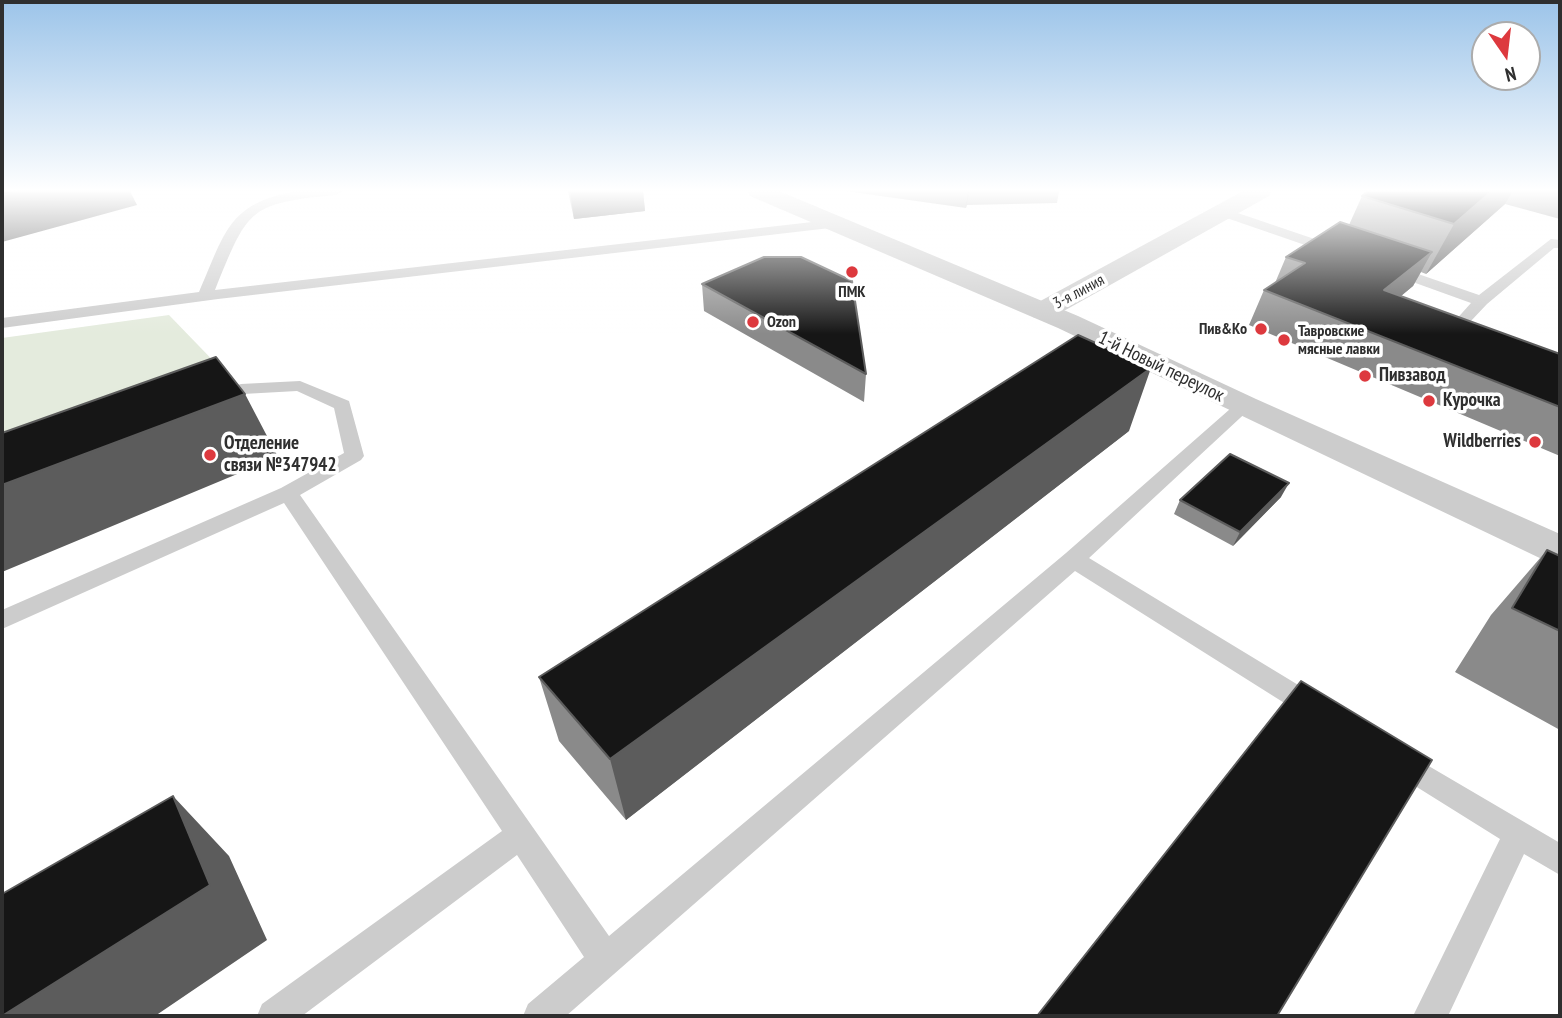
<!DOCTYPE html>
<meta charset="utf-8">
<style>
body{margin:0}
#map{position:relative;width:1562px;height:1018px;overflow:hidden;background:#fff;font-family:"PT Sans Narrow",sans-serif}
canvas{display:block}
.frame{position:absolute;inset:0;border:4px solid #2f2f2f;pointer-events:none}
.north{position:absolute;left:1471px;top:21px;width:70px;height:70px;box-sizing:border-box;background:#fff;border:2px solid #acacac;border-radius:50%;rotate:166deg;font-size:19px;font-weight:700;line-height:28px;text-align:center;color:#2f2f2f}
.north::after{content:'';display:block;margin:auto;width:24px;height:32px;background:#dd393e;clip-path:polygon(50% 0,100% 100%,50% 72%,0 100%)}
</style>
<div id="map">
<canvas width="1562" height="1018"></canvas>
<div class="frame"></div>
<div class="north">N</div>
</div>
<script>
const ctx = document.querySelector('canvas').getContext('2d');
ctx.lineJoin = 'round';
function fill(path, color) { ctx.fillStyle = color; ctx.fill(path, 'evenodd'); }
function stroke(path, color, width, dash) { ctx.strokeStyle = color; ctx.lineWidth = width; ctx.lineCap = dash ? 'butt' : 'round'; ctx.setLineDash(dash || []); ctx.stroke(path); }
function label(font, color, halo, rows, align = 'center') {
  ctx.font = font + ' "PT Sans Narrow",sans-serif'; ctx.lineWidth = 7; ctx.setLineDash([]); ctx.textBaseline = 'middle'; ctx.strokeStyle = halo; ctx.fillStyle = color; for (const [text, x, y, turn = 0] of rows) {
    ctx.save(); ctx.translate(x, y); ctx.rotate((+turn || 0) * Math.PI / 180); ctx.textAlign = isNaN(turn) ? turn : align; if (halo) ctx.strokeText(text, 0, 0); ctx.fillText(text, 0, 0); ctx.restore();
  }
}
const green = new Path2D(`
 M169,315L227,375L2,457V338Z`);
const service = new Path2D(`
 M297,191H342L336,195C247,203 248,210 215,290L830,220L837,224L830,228L218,299L2,328V318L199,292C225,234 227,203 297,191Z
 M1226,209L1341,248L1343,251L1336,255L1331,254L1221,216L1219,213Z
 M1551,239L1560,240V248H1554L1487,304L1470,322L1488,338L1480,343L1474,342L1453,323L1471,303L1385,272L1383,269L1385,266H1395L1479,295Z
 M300,381L349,401L364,456L361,460L300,495L609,936L1066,553L1238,402L1244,401L1253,406L1089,558L1323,700L1327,708L1323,716L1314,719L1305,716L1075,571L566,1016H523L528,1004L584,957L517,855L302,1016H257L262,1004L502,831L284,503L2,629V610L281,488L344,453L334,408L297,391L243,394L214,404L205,399L208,395L241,384Z
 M1398,748L1560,843V875L1524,854L1448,1016H1413L1500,839L1388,769L1384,760L1388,751Z`);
const minor = new Path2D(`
 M1243,191H1272L1269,196L1053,317L1043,320L1033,317L1028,311L1033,305Z`);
const tertiary = new Path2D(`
 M747,191H779L1078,316L1256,399L1560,534V565L1546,561L1058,328L750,196Z`);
const wall = new Path2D(`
 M568,191H643L645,211L574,219Z
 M845,191H1059L1057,203L967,205L966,208Z
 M1368,191H1560V219L1505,204L1426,274L1421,272L1413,286L1401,296L1560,354V456L1249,325L1264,290L1275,283L1286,257L1349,225L1362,196Z
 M702,284L866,374L864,402L704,311Z
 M1129,431L626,820L559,741L539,677Z
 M1281,497L1233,546L1174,514L1180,500Z
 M1547,550L1560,556V730L1455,672L1491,615Z`);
const shadedWall = new Path2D(`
 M20,191H130L137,205L2,242V196Z
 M570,191H643L645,211L574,219Z
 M968,191H969L966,208Z
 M1492,191H1513L1505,204L1426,274L1454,224Z
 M1432,252L1413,286L1366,325L1384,290Z
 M1151,368L1129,431L626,820L610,759Z
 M245,394L278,457L2,572V485Z
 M1289,483L1281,497L1233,546L1240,532Z
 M173,796L229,856L267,940L155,1016H3Z`);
const building = new Path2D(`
 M2,191H20L2,196Z
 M1368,191H1492L1454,224L1362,196Z
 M1340,222L1432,252L1384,290L1560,354V407L1264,290L1305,263L1286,257Z
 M764,257H801L852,281L866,374L702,284Z
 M1078,335L1151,368L610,759L539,677Z
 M216,357L245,394L2,485V433Z
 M1230,454L1289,483L1240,532L1180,500Z
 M1547,550L1560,556V631L1512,608Z
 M1301,681L1432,760L1277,1016H1037Z
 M173,796L210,885L2,1016V894Z`);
const markers = [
 [852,272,7,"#dd393e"],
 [753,322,7,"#dd393e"],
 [1261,329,7,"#dd393e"],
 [1284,340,7,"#dd393e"],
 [1365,376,7,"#dd393e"],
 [1429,401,7,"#dd393e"],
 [1535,442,7,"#dd393e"],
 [210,455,7,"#dd393e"]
];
const farPoinames = [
 ["ПМК",852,292,"center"],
 ["Ozon",767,322],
 ["Пив&Ко",1247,329,"right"],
 ["Тавровские",1298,331],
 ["мясные лавки",1298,349]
];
const farStreetnames = [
 ["3-я линия",1079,292,-28]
];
const streetNames = [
 ["1-й Новый переулок",1161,367,26]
];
const poiNames = [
 ["Пивзавод",1379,376],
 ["Курочка",1443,401],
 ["Wildberries",1521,442,"right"],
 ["Отделение",224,444],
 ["связи №347942",224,466]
];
fill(green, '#e4ebdd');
fill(service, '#ccc');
fill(minor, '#ccc');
fill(tertiary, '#ccc');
fill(wall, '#8a8a8a');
fill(shadedWall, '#5c5c5c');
fill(building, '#161616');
stroke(building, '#5c5c5c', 2);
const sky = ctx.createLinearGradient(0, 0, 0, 334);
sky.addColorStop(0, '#9cc4e9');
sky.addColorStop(0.57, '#fff');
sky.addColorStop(1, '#ffffff00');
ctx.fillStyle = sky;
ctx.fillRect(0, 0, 1562, 334);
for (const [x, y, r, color] of markers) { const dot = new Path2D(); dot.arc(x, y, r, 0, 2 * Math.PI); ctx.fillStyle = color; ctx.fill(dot); stroke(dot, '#fff', 2.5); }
label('bold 16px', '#2f2f2f', '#fff', farPoinames, 'left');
label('16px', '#2f2f2f', '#fff', farStreetnames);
label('19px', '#2f2f2f', '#fff', streetNames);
label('bold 19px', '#2f2f2f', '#fff', poiNames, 'left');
</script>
